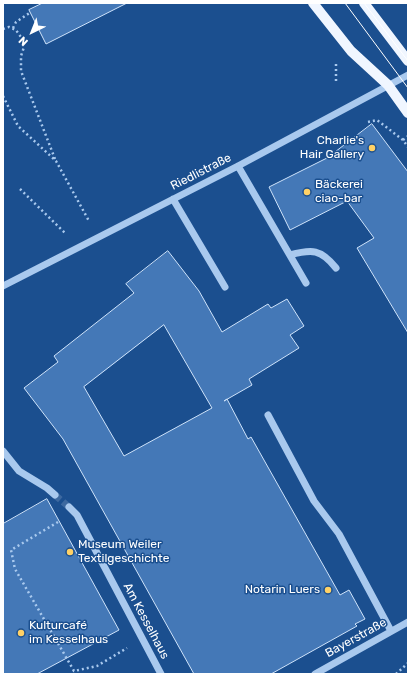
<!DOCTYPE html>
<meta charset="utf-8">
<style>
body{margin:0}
#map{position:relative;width:411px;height:677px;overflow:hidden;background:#1b4f8f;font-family:Rubik,sans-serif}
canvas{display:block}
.frame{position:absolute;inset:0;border:4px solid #fff;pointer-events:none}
.north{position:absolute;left:12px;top:12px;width:40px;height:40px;-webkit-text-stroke:3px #1b4f8f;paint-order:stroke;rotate:223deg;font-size:11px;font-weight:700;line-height:16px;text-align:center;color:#fff}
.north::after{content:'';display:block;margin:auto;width:14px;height:18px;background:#fff;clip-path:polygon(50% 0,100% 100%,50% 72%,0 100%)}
</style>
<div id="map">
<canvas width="411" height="677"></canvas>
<div class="frame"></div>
<div class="north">N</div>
</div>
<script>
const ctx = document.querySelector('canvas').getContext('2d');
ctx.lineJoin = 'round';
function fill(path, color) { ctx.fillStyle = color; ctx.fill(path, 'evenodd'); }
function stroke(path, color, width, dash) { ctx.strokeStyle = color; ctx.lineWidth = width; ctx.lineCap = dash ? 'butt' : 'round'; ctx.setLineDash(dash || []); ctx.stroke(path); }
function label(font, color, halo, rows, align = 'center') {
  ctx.font = font + ' Rubik,sans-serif'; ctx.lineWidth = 3; ctx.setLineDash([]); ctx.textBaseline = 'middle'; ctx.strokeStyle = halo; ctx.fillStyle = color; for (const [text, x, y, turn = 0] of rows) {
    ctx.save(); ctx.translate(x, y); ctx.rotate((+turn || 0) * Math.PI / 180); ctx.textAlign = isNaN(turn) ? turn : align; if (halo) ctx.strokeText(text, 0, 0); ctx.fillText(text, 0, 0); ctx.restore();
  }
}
const building = new Path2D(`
 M43,3H127L46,44L29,10Z
 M372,124L408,172V333L357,248L374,238L347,201L290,230L269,187L327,158Z
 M168,251L199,291L222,332L268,304L271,308L287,299L304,326L290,335L299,348L249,379L252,385L224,401L227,399L248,439L251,437L340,595L349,590L365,619L355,624L357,626L271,674H194L63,439L24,388L58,362L54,356L134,293L126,284ZM164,325L212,408L124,456L84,387Z
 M47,499L119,630L37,674H3V524Z`);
const minorTunnel = new Path2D(`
 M55,495L69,507`);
const path = new Path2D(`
 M13,28L16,22L31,12
 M3,29L9,27L16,30L23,40L24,47L21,56V71L55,159
 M336,64V82
 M3,96L18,126L56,161L89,221
 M368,122L377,120L403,140L408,147
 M403,140L408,136
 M20,189L66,234
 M58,522L11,550L15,569L74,671L97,666L127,648
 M396,674L408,663`);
const minor = new Path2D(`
 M238,166L306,283
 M173,199L225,287
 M290,255C312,249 321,249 336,268
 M3,286L238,166L408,75
 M268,415L314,501L339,534L391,631
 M3,451L19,471L47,488L55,495
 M69,507L77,515L161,674
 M315,674L408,622`);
const major = new Path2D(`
 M313,3L351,51L388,85L408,113
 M364,3L408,61`);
const tram = new Path2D(`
 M345,3L408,88
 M364,3L408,61`);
const markers = [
 [372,148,4,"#ffd166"],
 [307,192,4,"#ffd166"],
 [70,552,4,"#ffd166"],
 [328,590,4,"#ffd166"],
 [21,633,4,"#ffd166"]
];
const poiNames = [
 ["Charlie's",364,141,"right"],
 ["Hair Gallery",364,155,"right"],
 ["Bäckerei",315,185],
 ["ciao-bar",315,199],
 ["Museum Weiler",78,545],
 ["Textilgeschichte",78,559],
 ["Notarin Luers",320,590,"right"],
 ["Kulturcafé",29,626],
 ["im Kesselhaus",29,640]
];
const streetNames = [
 ["Riedlistraße",201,172,-27],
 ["Am Kesselhaus",146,621,62],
 ["Bayerstraße",356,638,-29]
];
fill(building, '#4478b7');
stroke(building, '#cfe3fa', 1);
stroke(minorTunnel, '#3d69a0', 7, [7, 3.5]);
stroke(path, '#a9c9ee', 2.5, [2, 3]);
stroke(minor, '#a9c9ee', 7);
stroke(major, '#f0f6ff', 10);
stroke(tram, '#fff', 1);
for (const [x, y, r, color] of markers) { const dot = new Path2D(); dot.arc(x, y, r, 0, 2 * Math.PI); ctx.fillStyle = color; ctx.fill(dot); stroke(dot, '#1b4f8f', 1.5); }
label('12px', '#fff', '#1b4f8f', poiNames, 'left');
label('12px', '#fff', '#1b4f8f', streetNames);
</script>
